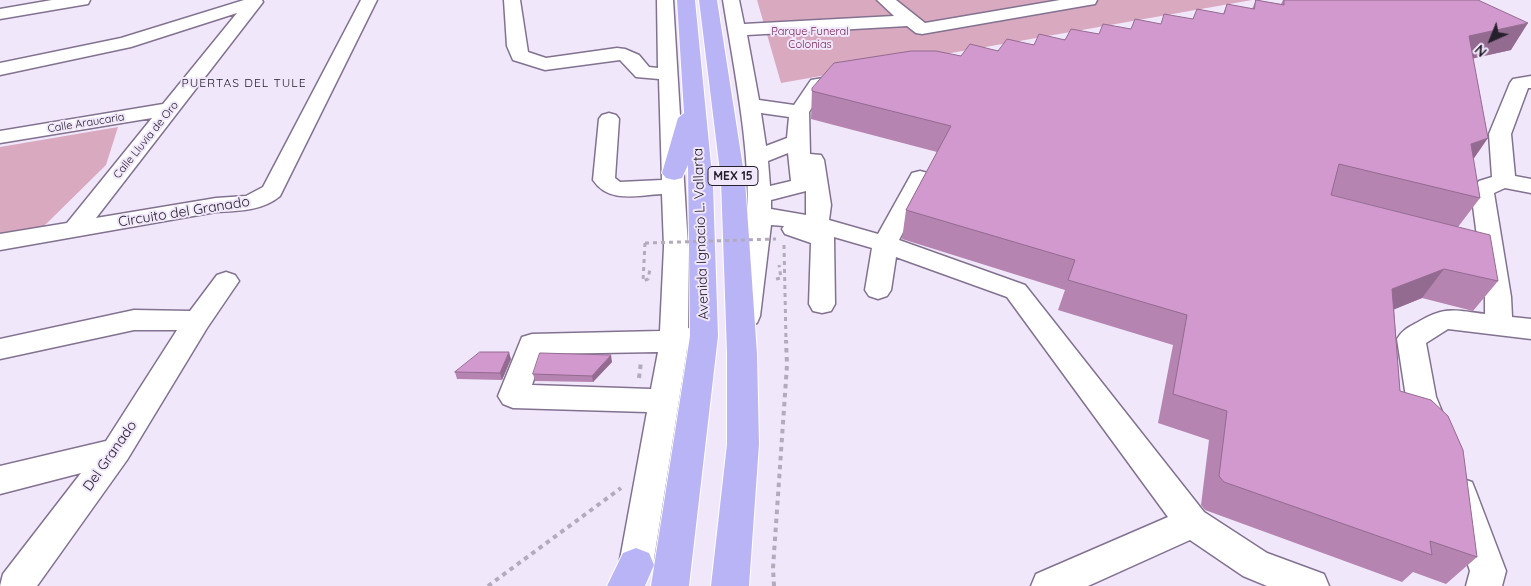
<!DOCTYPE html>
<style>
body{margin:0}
#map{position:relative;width:1531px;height:586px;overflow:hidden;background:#f1e7fb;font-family:Quicksand,sans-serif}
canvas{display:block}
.north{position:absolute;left:1466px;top:15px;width:50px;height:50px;-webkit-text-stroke:4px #f1e7fb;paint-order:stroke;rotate:224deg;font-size:14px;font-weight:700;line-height:20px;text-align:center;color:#26202c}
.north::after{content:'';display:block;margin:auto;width:18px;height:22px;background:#26202c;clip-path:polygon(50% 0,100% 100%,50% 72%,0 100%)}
</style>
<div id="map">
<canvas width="1531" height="586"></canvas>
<div class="north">N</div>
</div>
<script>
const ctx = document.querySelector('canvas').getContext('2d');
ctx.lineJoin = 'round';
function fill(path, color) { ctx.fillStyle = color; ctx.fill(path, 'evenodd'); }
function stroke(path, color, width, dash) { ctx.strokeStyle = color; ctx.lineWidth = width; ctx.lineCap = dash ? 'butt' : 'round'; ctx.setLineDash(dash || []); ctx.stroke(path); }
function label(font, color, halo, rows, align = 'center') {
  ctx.font = font + ' Quicksand,sans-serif'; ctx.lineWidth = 4; ctx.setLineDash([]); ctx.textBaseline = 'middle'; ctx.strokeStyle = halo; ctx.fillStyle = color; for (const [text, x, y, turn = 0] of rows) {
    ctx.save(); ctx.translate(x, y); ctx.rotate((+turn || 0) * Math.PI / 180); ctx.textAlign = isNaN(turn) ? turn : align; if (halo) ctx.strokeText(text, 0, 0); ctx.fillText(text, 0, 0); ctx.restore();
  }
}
const green = new Path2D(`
 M757,0H1252L781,83Z
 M118,127L106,165L42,228L0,236V147Z`);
const pathFar1 = new Path2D(`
 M645,243L643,281L648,279L650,269
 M784,245L786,341
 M776,279L781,278L779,265`);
const path = new Path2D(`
 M639,378L641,362
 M488,586L621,488
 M774,586L773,568L787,365L786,340`);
const minor = new Path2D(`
 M52,0H90L88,4L82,5L0,19V9Z
 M244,0H262L263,2L96,218L216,198L246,196L263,187L361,0H377L280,196C262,211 238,211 216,212L0,250V234L67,223L152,118L0,143V131L163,104L237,13L131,47L0,75V63L121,38Z
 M504,0H520L528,52L546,58L617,48L625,49L639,55L649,67L658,68L657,0H673L688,247V328L700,331L704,338L700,345L687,349L653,565L648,576L636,581L624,576L619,565L647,412L513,408L503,404L498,396L522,337L532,334L660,331L664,247L662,194C637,195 609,204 593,180L599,119L602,115L609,113L616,115L619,119L615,178L620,182L662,180L659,79L636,77L620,60L545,70L513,60L507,46ZM658,352L651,389L532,385L542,354Z
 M723,0H739L744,24L894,16L877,0H896L925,23L1060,0H1097L1095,4L1089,5L922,34L916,33L907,26L747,35L759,100L794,105L811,80L842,75L849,77L852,81L849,85L824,89L809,112L810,154L821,155L824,160L831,205L829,220L878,234L912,173L920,171L928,173L931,178L899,240L1025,285L1204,512L1267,553L1324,574L1329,586H1267L1243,576L1190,540L1088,586H1031L1036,574L1168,517L1007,297L896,257L891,290L887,296L878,299L869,296L865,290L872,248L834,237L835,304L831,311L822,313L813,311L809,304L811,243L785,234L782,229L784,226L771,225L760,316L757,323L747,326L737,323L734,316C738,287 745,258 747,229C752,155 735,75 723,0ZM761,113L789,117L787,138L766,146ZM788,153L791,181L770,186L768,161ZM806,191V215L771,209V200Z
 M1531,76V88H1528L1511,134L1515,176L1531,179V193L1505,188L1494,193L1511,297L1512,317L1531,319V339L1448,329L1426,343L1436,397L1450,431L1446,440L1435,443L1424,440L1406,397L1397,339C1402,330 1409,327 1418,322C1445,306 1454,310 1485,314V297L1471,191L1479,181L1492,177L1489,134L1510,83L1513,79Z
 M226,272L235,275L239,281L207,328L127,460L37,586H0L3,574L81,473L0,494V466L106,441L177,330H134L0,359V339L134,310L190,311L217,275Z
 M1460,478L1472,482L1476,492L1506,571L1502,586H1466L1470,571L1444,492L1448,482Z`);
const highway = new Path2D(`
 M677,0H695L713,185L718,336L689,586H651L690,336L688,165L682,178L674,180L666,178L662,173L678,118L684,113Z
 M699,0H717L745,180L757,354L759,444L749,586H711L727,444V354L721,180Z
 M636,548L649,553L654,565L645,586H607L623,553Z`);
const pathBridge = new Path2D(`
 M645,243L776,239`);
const wall = new Path2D(`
 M1256,0L1281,4L1283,0H1478L1511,50L1473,58V159L1480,198L1458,227L1331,195L1498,281L1473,311L1422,298L1394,309L1400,391L1477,557L1446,584L1413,572L1402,582L1205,510L1201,505L1209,440L1158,423L1173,345L1058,310L1065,290L902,239L906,210L937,152L811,119L812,88L961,56L1193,19L1197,9L1223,14L1227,4L1252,9Z
 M511,359L502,380L457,379L455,372Z
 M612,362L593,382L535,381L533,374Z`);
const shadedWall = new Path2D(`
 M1528,23L1511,50L1453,63L1469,36Z
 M1488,138L1468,167L1471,144Z
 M1444,269L1422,298L1371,319L1392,289Z
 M509,352L511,359L502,380L500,373Z
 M611,355L612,362L593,382L592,376Z`);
const building = new Path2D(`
 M1256,0L1284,5V0H1478L1528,23L1469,36L1488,138L1471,144L1480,198L1339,164L1331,195L1490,235L1498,281L1444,269L1392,289L1400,391L1431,400L1448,416L1463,450L1477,557L1430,541L1432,555L1224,482L1219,476L1227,411L1173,394L1187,315L1068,280L1075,260L906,210L951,126L812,91V88L834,63L911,51H936L961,56L970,44L998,51L1007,39L1034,45L1039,34L1065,40L1071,29L1099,34L1103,24L1131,29L1135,19L1161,24L1164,14L1193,19L1197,9L1224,14L1227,4L1254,9Z
 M480,352H509L500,373L455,372Z
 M540,353L611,355L592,376L533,374Z`);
const farParknames = [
 ["Parque Funeral",810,32],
 ["Colonias",810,45]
];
const farStreetnames = [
 ["Calle Araucaria",86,123,-9],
 ["Calle Lluvia de Oro",146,140,-51]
];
const farNeighbourhoodnames = [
 ["PUERTAS DEL TULE",244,83]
];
const shields = [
 [733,176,50]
];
const shieldNames = [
 ["MEX 15",733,176]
];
const streetNames = [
 ["Circuito del Granado",184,212,-9],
 ["Avenida Ignacio L. Vallarta",701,234,-92],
 ["Del Granado",110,456,-55]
];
fill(green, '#d9a9bf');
stroke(minor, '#827290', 3);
stroke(highway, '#fff', 2);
stroke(pathFar1, '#b3aabc', 3, [4, 4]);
stroke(path, '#b3aabc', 4, [4.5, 4.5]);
fill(minor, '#fff');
fill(highway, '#b9b4f5');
stroke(pathBridge, '#b3aabc', 3, [4, 4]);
fill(wall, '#b584b1');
fill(shadedWall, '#936b90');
fill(building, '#d299ce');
stroke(building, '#936b90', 1);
label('11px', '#752050', '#f1e7fb', farParknames);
label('11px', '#26202c', '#f1e7fb', farStreetnames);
ctx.letterSpacing = '1px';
label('12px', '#26202c', '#f1e7fb', farNeighbourhoodnames);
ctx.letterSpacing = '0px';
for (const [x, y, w] of shields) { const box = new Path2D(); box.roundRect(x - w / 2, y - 9.5, w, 19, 4); ctx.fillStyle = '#f1e7fb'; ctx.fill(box); stroke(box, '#26202c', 1); }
label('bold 12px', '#26202c', null, shieldNames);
label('14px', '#26202c', '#f1e7fb', streetNames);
</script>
